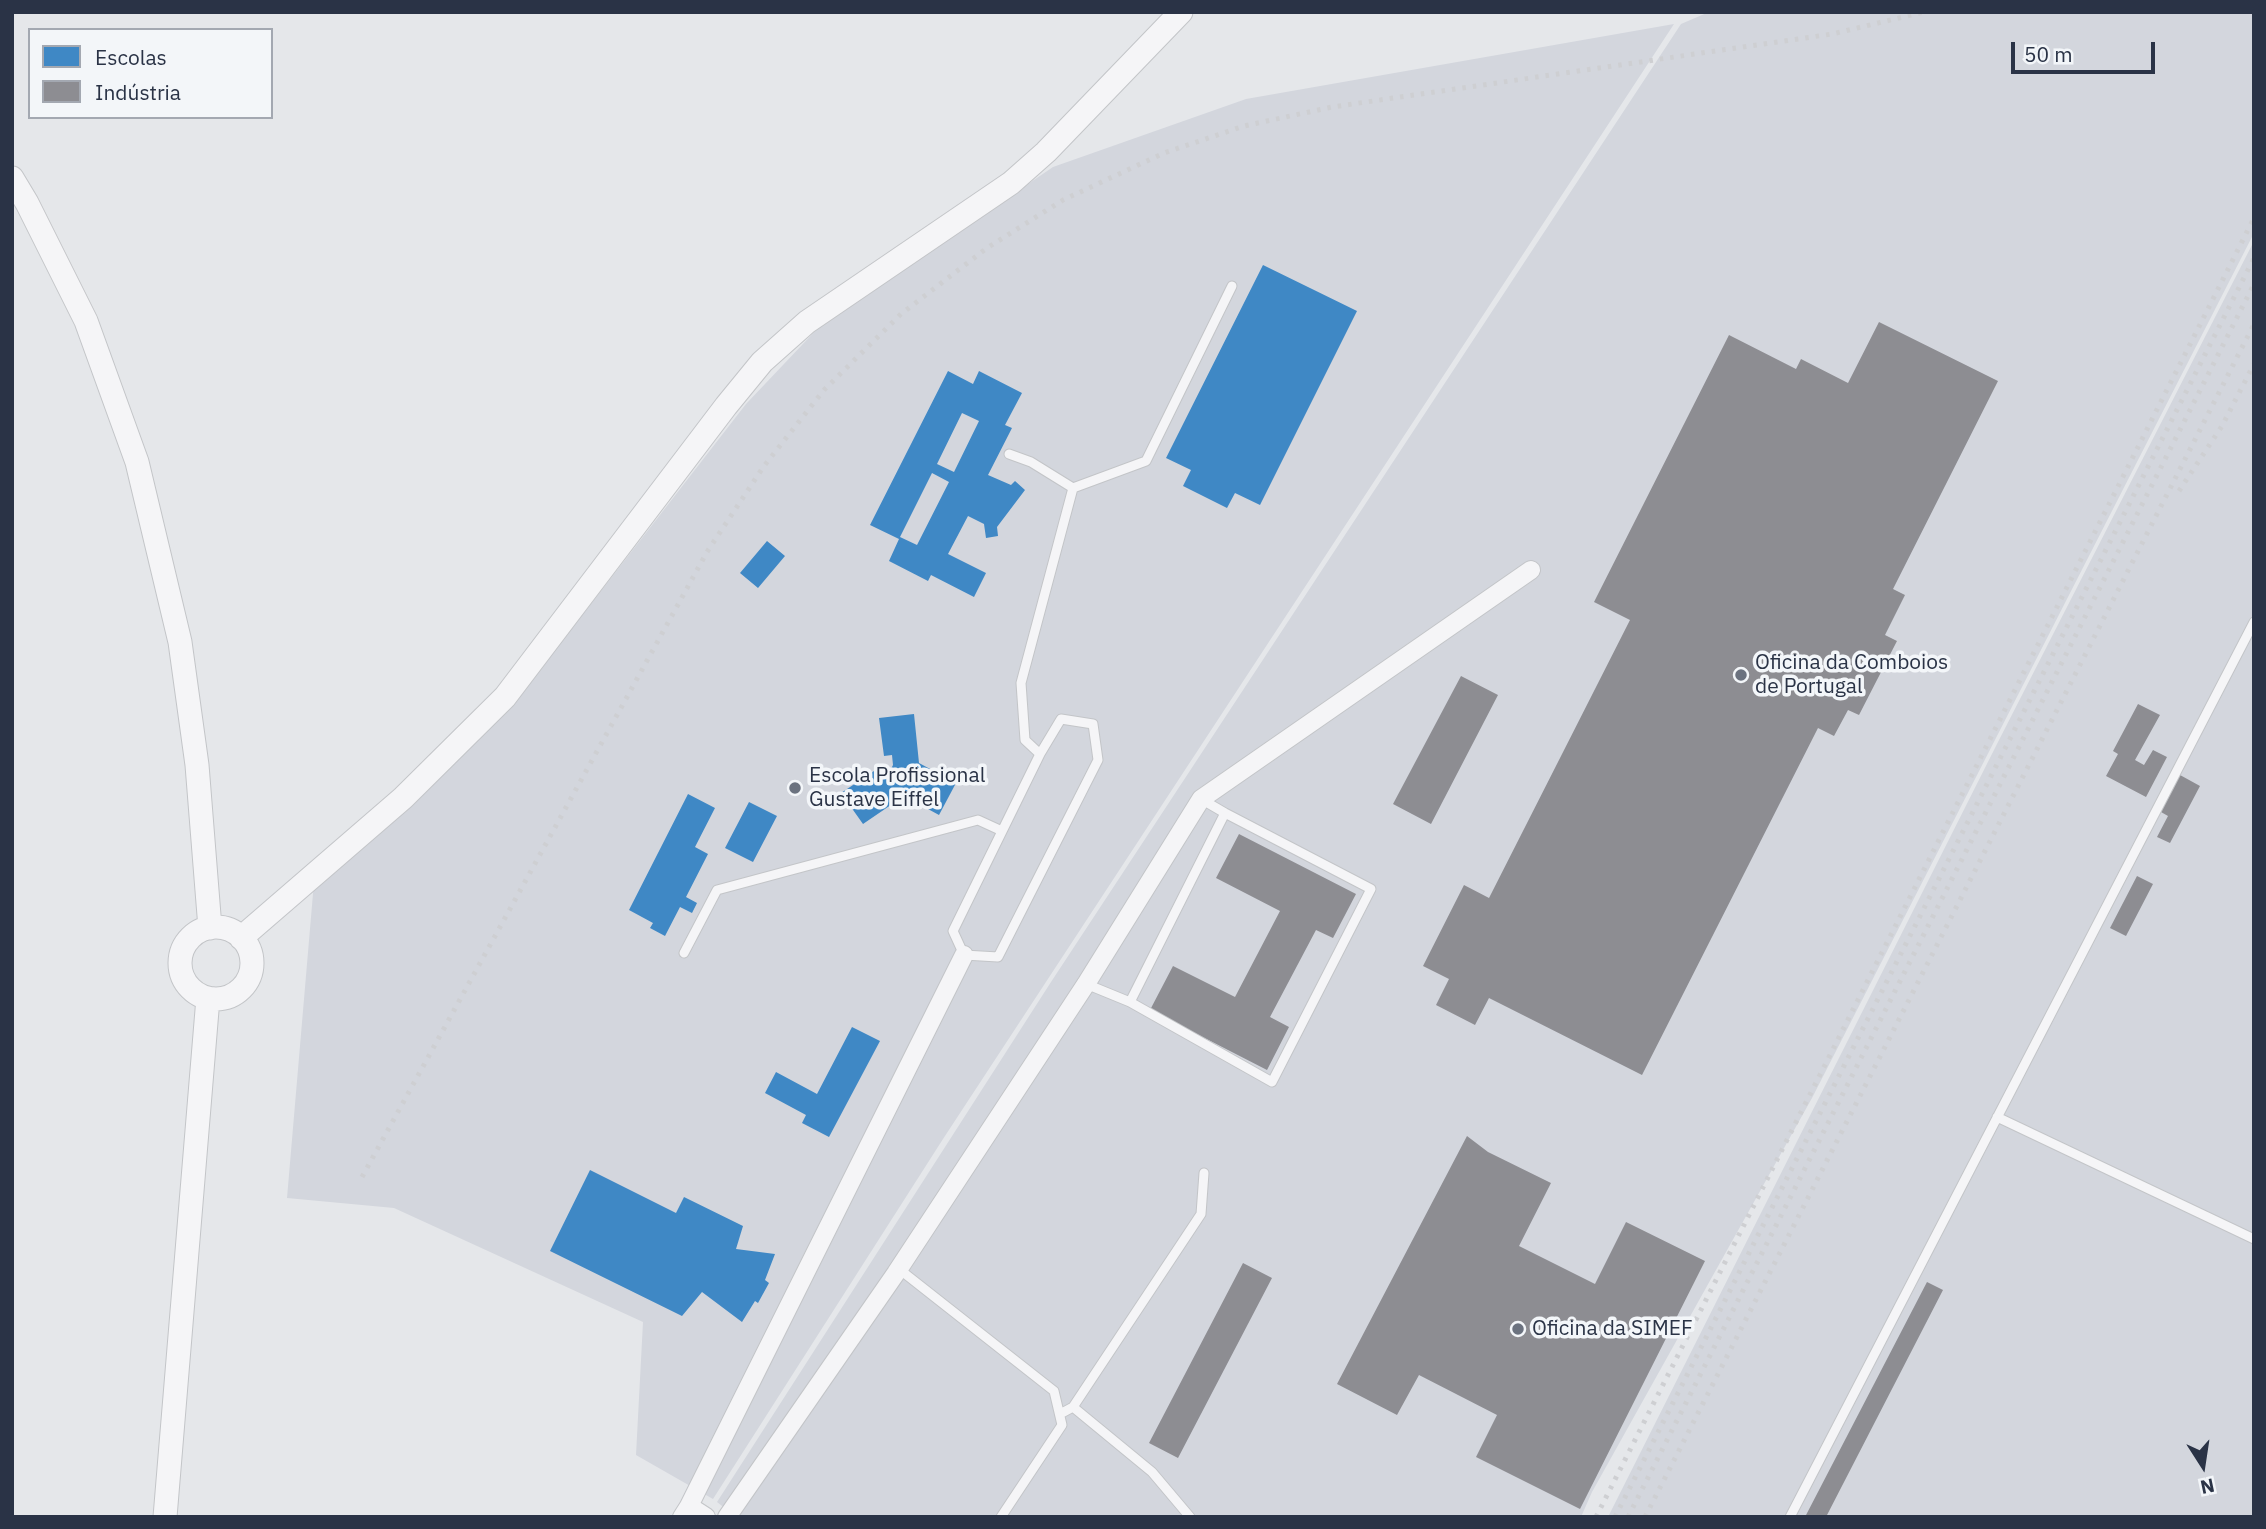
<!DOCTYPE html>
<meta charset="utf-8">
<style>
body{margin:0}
#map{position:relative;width:2266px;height:1529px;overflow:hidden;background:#e5e7ea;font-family:"IBM Plex Sans",sans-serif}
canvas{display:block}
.frame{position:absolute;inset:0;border:14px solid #2a3346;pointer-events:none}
.legend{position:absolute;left:28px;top:28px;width:245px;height:91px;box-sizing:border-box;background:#f3f6f9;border:2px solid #a3a8b1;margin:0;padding:9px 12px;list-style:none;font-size:21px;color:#2a3346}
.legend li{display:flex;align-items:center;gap:14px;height:35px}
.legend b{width:35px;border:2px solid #a3a8b1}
.north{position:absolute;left:2168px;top:1431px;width:70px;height:70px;-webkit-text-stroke:5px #f3f6f9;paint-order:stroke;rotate:168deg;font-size:19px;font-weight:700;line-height:28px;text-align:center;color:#2a3346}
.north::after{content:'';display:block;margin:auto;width:24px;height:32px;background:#2a3346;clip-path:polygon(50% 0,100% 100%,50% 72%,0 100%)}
.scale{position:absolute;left:2011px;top:42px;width:144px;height:32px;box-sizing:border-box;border:4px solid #2a3346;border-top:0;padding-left:9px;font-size:21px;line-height:24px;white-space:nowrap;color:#2a3346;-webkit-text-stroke:5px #f3f6f9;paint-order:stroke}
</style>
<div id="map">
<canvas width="2266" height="1529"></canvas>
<div class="frame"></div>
<ul class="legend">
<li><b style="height:19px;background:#3f88c5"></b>Escolas</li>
<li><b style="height:19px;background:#8d8d92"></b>Indústria</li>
</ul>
<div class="north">N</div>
<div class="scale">50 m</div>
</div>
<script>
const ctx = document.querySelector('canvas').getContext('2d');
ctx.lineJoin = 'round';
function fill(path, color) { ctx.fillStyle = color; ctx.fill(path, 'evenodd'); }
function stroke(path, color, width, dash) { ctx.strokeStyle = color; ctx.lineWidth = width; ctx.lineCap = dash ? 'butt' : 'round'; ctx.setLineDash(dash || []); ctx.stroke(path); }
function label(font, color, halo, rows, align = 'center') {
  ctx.font = font + ' "IBM Plex Sans",sans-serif'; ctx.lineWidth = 7; ctx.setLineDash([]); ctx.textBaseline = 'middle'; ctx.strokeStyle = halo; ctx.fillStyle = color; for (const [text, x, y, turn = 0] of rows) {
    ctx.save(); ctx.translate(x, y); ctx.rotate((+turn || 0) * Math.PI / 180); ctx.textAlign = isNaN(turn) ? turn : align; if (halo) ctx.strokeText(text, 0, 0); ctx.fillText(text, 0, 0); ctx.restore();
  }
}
const built = new Path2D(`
 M1709,12H2254V233L1812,1098L1592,1492L1581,1517H736L717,1502L1051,982L1681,24Z
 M1674,24L943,1139L713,1499L636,1455L643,1322L394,1208L287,1198L314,882L521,694L746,404L820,326L1053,167L1246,99Z
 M2254,241V1517H1608L1998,742Z`);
const schools = new Path2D(`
 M1263,265L1357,311L1260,505L1235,493L1227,508L1183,486L1191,470L1166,458Z
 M948,371L973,384L979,371L1022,393L1005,425L1012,428L988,475L1011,485L1015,481L1025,490L997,527L998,536L986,538L984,524L968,516L948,554L986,573L974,597L931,575L928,581L889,561L899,539L870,525ZM962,413L979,421L954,472L937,464ZM932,473L949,482L917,545L900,537Z
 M767,541L785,556L758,588L740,573Z
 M914,714L919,763L956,783L939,815L904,796L863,824L841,793L874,771L879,779L889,773L893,765L892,755L884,756L879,718Z
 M688,794L715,808L695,847L708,854L686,897L697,903L692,913L680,907L665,936L650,928L653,923L629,910Z
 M749,802L777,816L753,862L725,848Z
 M852,1027L880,1041L829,1137L802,1123L806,1115L765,1093L776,1072L817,1094Z
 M590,1170L676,1213L684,1197L743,1226L736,1249L775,1254L765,1280L769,1283L758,1303L755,1301L742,1322L702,1292L682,1316L550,1251Z`);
const industry = new Path2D(`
 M1879,322L1998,381L1893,589L1905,595L1885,635L1897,641L1859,715L1848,710L1834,736L1818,728L1642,1075L1489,998L1475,1025L1436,1005L1449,979L1423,966L1464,885L1489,898L1630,620L1594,602L1729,335L1796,369L1801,359L1848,383Z
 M1461,676L1498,695L1431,824L1393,804Z
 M2138,704L2160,715L2135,760L2144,765L2153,750L2167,757L2146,797L2106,776L2118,754L2113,751Z
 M2180,775L2200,786L2170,843L2157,837L2168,816L2161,812Z
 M1239,834L1356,894L1333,938L1316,930L1270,1017L1289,1027L1267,1070L1150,1010L1173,966L1235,997L1280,911L1216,878Z
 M2137,876L2153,884L2126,936L2110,928Z
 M1467,1136L1488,1152L1551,1183L1519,1246L1595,1284L1626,1222L1705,1261L1580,1509L1476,1457L1497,1415L1419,1375L1397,1415L1337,1384Z
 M1243,1263L1272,1278L1178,1458L1149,1443Z
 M1927,1282L1943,1290L1826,1517H1805Z`);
const service = new Path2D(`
 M1009,454L1031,462L1073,488
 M1061,719L1093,724L1098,760L998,957L964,955L953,931L1040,754Z
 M1040,754L1025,740L1021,683L1073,488L1146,461L1232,286
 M684,953L717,890L978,820L1002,831
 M1086,984L1130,1002L1225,813L1201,799
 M1130,1002L1272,1082L1371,889L1225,813
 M1997,1117L2254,1239
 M899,1269L1054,1391L1062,1425L1001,1517
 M1073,1407L1201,1214L1204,1173
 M1060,1414L1073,1407L1152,1472L1190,1517
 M1790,1517L2254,622`);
const minor = new Path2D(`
 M689,1506L964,955
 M682,1517L689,1506L706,1517
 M727,1517L896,1273L1086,984L1201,799L1531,570`);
const tertiary = new Path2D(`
 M12,178L27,203L86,321L137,462L180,642L197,765L210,928
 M180 963a36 36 0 1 1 72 0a36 36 0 1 1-72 0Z
 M241,938L403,798L505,697L726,406L762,362L807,322L1011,183L1046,152L1181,12
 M165,1517L208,998`);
const rail = new Path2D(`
 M2179,491L2222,426L2254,364
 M362,1177L707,552L764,466L824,390L901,314L987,248L1063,200L1164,153L1244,126L1332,107L1832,34L1924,12
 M1596,1517L2254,218
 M1615,1517L2254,258
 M1628,1517L2254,284
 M1645,1517L2254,324`);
const markers = [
 [1741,675,7,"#6b727f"],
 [795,788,7,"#6b727f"],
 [1518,1329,7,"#6b727f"]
];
const poiNames = [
 ["Oficina da Comboios",1755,663],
 ["de Portugal",1755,687],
 ["Escola Profissional",809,776],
 ["Gustave Eiffel",809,800],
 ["Oficina da SIMEF",1532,1329]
];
fill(built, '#d3d6dd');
fill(schools, '#3f88c5');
fill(industry, '#8d8d92');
stroke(service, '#c3c5c8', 11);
stroke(minor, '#c3c5c8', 20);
stroke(tertiary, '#c3c5c8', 25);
stroke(service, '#f5f5f7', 9);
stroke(minor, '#f5f5f7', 18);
stroke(tertiary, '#f5f5f7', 23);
stroke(rail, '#cecfd2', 5, [3.5, 7]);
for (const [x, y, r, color] of markers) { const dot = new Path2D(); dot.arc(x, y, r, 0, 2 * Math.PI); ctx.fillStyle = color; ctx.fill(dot); stroke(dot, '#f3f6f9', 2.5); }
label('21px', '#2a3346', '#f3f6f9', poiNames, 'left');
</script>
